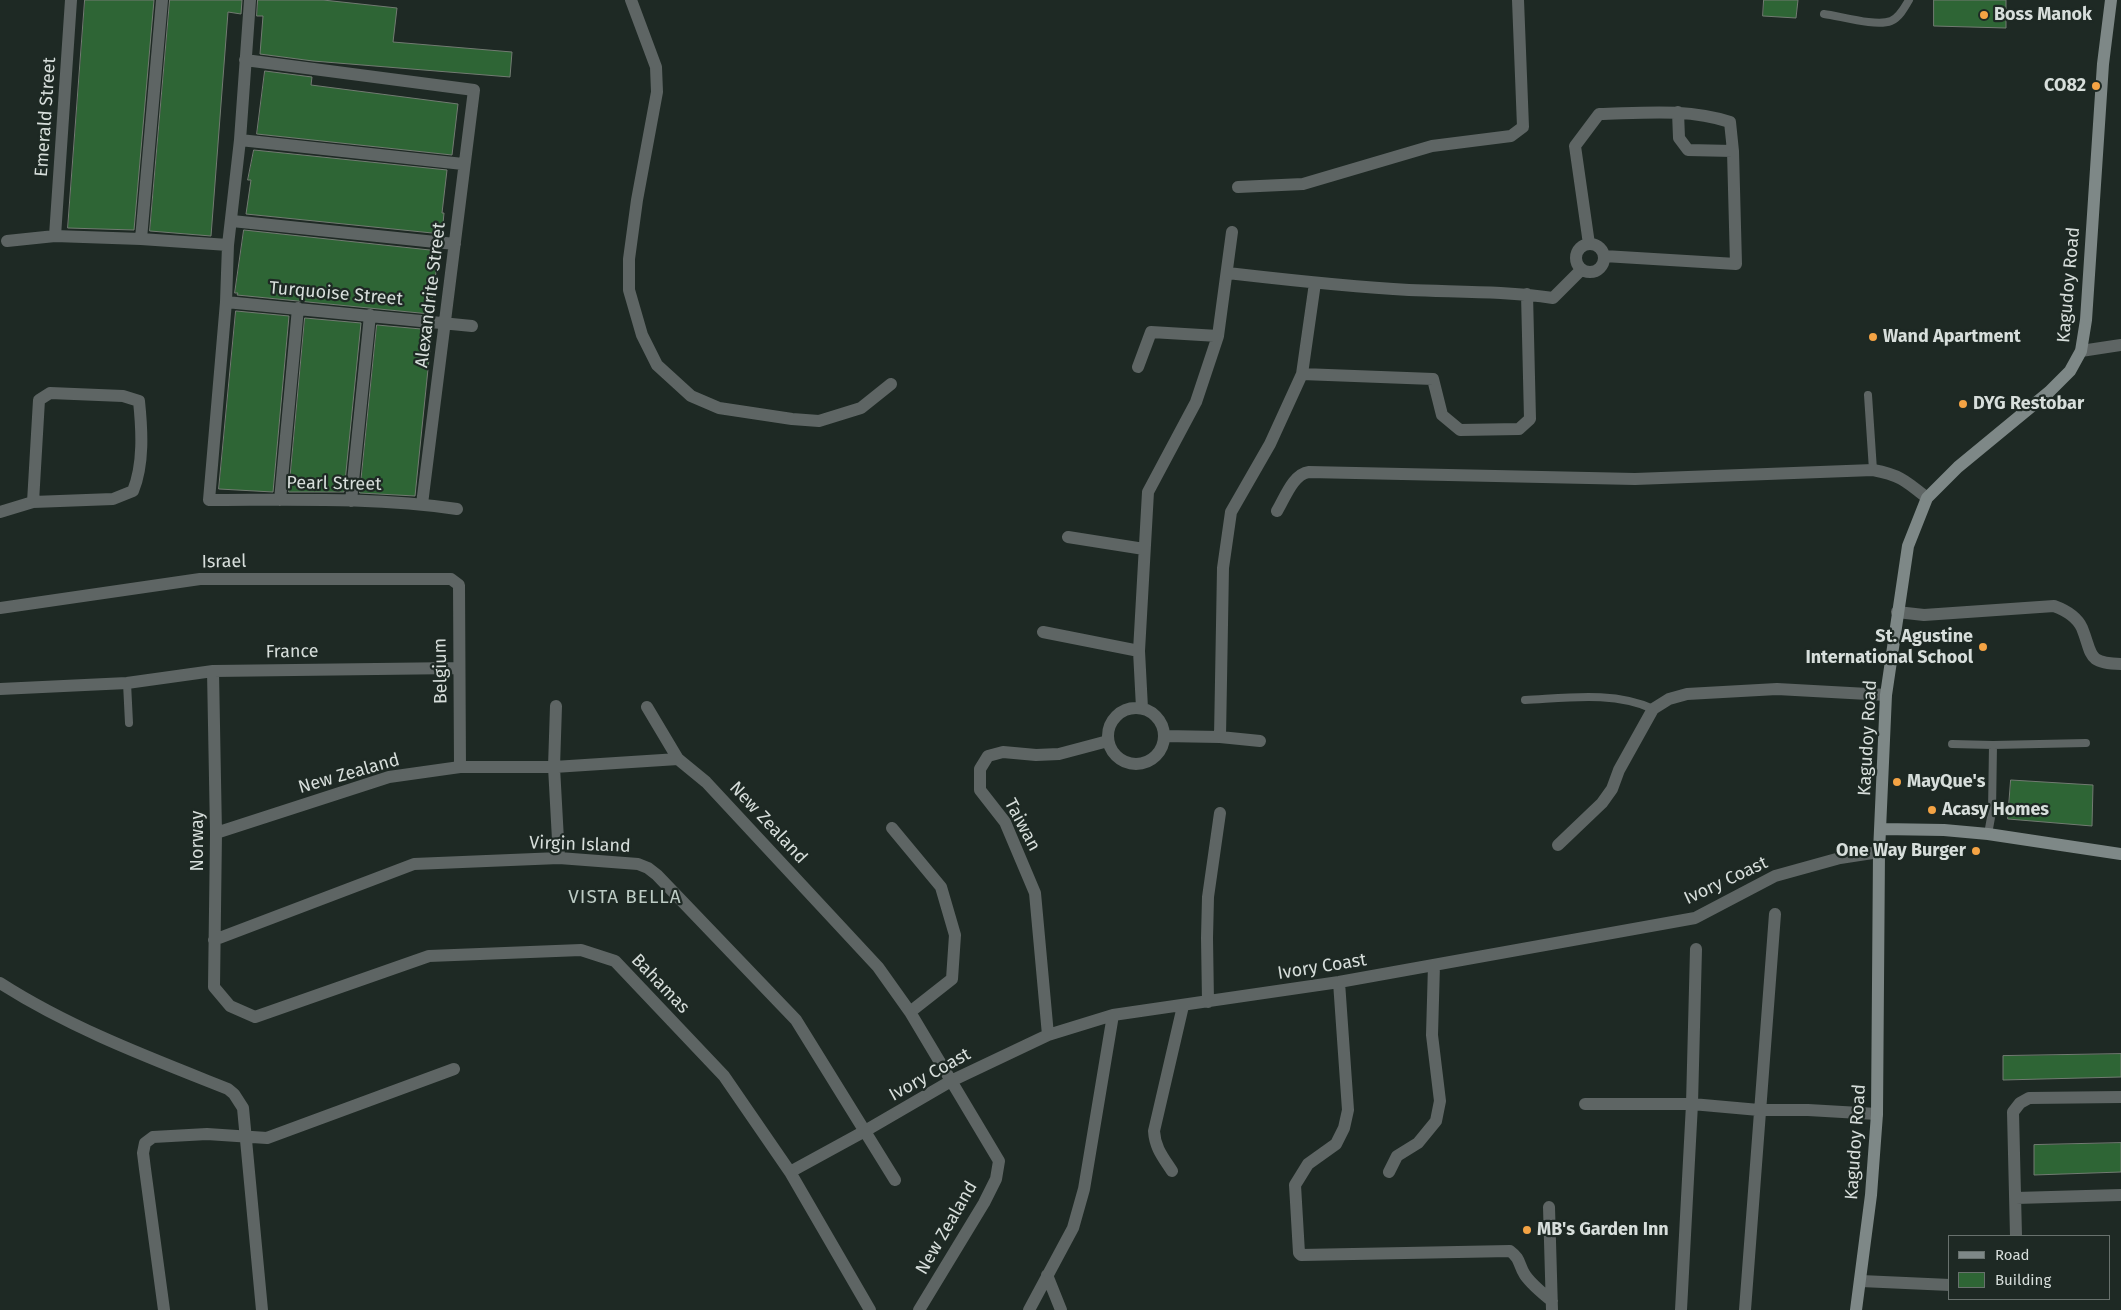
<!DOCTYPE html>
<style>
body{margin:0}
#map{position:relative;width:2121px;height:1310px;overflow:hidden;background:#1e2924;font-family:"Fira Sans",sans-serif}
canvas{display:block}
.legend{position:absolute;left:1948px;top:1235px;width:162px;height:65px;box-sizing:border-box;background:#1e2924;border:1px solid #68716d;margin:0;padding:6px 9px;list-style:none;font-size:15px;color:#d7dedb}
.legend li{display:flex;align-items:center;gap:10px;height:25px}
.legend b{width:25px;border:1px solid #68716d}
</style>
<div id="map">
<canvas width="2121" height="1310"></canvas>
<ul class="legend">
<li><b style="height:6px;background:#7e8887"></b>Road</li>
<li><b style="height:14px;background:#2e6535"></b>Building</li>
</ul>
</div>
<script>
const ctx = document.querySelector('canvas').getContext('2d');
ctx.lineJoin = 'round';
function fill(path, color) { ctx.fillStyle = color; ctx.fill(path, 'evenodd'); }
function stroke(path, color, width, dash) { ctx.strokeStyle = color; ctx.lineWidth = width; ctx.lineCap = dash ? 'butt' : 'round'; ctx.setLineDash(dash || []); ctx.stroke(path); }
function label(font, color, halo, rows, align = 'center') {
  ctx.font = font + ' "Fira Sans",sans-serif'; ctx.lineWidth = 4.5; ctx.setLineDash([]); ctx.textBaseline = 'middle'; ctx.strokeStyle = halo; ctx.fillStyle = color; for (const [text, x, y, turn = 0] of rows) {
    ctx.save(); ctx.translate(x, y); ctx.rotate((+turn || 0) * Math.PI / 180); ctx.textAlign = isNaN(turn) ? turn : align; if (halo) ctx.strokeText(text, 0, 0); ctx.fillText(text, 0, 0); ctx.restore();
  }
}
const building = new Path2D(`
 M85,0H154L134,230L68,228Z
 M170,0H242L241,14L228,12L211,236L150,231Z
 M258,0H323L397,8L393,42L512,52L510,77L313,61L260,54L263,16H257Z
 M1764,0H1798L1796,18L1763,16Z
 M1934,0H2006V28L1934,26Z
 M265,71L312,77L311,85L458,104L452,155L257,134Z
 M254,150L447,170L442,213H444L442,234L246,214L251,180H248Z
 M244,230L439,251L430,314L237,295L238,293H235Z
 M236,311L289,316L273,492L219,489Z
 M305,318L361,323L344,492H289Z
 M377,325L432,330L415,496L360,493Z
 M2011,780L2093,785L2092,826L2008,819Z
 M2121,1054V1077L2003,1080V1056Z
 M2121,1143V1172L2034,1175V1145Z`);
const lane = new Path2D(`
 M1824,14C1840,16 1876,27 1891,21C1899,18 1905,7 1909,0
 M1868,395L1873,470
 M127,683L129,723
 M1525,700C1567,698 1614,691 1653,709
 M1952,744L1993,745L2086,743
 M1988,834L1992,812L1993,745`);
const street = new Path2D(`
 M250,0L240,140L228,245L226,302L209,500C291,500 376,497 457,509
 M631,0L656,67L657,92L637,200L629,259V290L642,335L657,365L691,396L719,408L792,419L819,421L861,408L891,384
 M245,60L474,90L422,504
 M1678,112L1679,138L1688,150L1733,151
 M240,140L463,164
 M1238,187L1303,184L1432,146L1511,136L1523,127L1518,0
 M232,221L455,244
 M55,236L71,0
 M141,239L162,0
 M7,241L55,236L141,239L228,245
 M1589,244L1575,146L1599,114C1643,113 1687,108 1730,122L1733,151L1736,264L1604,256
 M1576 258a14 14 0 1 1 28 0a14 14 0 1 1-28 0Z
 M1227,273C1288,280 1348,287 1409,290C1457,292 1505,291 1553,298L1581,270
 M226,302L472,326
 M2081,351L2121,345
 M1138,367L1151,332L1218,336
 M1302,374L1433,379L1442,415L1460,430L1519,429L1530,419L1527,294
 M280,500L298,308
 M351,501L370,315
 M1277,511C1285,498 1293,474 1309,472L1635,479L1873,470C1900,475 1906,481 1927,498
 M0,512L33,502L113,499L133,491C144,464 142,430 139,401L123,396L50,393L39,400L33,502
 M1068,537L1144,549
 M0,608L200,579H451L459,585L460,767
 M1897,612L1924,615L2054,606C2065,610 2077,617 2082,628C2093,655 2086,663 2121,664
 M1043,632L1139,651L1142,708
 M1139,651L1148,492L1196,402L1218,336L1232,232
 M213,671L216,833L214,987L230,1006L255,1017L429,956L581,950L615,961L724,1076L790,1172L870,1310
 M0,689L127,683L213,671L458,668
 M556,706L554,767L559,858
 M647,707L678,759L706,782L878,967L910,1012L999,1161L996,1179L984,1203L919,1310
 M1108 736a28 28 0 1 1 56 0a28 28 0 1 1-56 0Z
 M1164,736L1220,737
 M1260,741L1220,737L1223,568L1231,512L1270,444L1302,374L1315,283
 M892,828L941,887L955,935L952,979L910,1012
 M216,833L389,777L460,767H554L678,759
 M1558,845L1602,803L1612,789L1619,770L1653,709L1669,699L1687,694L1777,689L1886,695
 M214,940L414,864L559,858L638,864L648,868L657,875L796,1020L895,1180
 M1339,982L1348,1110L1344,1128L1336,1144L1308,1164L1295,1185L1299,1253L1301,1255L1510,1251C1521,1259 1518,1264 1525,1275C1532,1285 1542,1293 1552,1301
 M0,983C70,1028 150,1058 228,1089L234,1094L243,1108L262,1310
 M1208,1002L1207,938L1208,897L1220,813
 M1048,1035L1035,893L1005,822L980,790V769L988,756L1003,752L1036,755L1059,754L1108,741
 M1585,1104H1692L1759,1110H1808L1877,1114
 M1172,1171C1163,1157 1155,1148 1154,1131L1183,1006
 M790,1172L865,1131L951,1081L1048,1035L1113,1015L1339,982L1695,918L1775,876L1840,858L1879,852
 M1389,1172L1397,1156L1418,1143L1436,1121L1440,1101L1432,1035L1434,965
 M2016,1198L2121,1195
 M1549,1207L1552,1310
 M2016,1236L2013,1112L2020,1103L2029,1098L2121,1097
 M1047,1275L1061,1310
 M1861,1281L1950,1285
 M164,1310L145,1169L143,1153L145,1143L153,1137L207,1134L267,1138L454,1069
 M1029,1310L1073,1228L1084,1189L1113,1015
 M1681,1310L1692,1104L1696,949
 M1745,1310L1775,914`);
const secondary = new Path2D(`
 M1882,829L1944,830L1988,834L2121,854
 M1856,1310L1871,1195L1877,1114L1879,852L1886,695L1908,546L1927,498L1958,467L2049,392L2070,371L2081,351L2086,320L2103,64L2111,0`);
const markers = [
 [1984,15,5,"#f4a344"],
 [2096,86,5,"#f4a344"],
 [1873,337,5,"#f4a344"],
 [1963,404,5,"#f4a344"],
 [1983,647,5,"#f4a344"],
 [1897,782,5,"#f4a344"],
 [1932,810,5,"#f4a344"],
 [1976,851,5,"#f4a344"],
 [1527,1230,5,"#f4a344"]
];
const poiNames = [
 ["Boss Manok",1994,15],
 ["CO82",2086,86,"right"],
 ["Wand Apartment",1883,337],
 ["DYG Restobar",1973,404],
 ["St. Agustine",1973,637,"right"],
 ["International School",1973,658,"right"],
 ["MayQue's",1907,782],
 ["Acasy Homes",1942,810],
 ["One Way Burger",1966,851,"right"],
 ["MB's Garden Inn",1537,1230]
];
const streetNames = [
 ["Emerald Street",46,117,-86],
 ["Kagudoy Road",2069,285,-85],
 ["Turquoise Street",336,294,5],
 ["Alexandrite Street",431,295,-83],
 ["Pearl Street",334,484,1],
 ["Israel",224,562,-1],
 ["France",292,652,-1],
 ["Belgium",441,671,-91],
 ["Kagudoy Road",1868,738,-87],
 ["New Zealand",349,774,-16],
 ["New Zealand",768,823,47],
 ["Taiwan",1022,825,62],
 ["Norway",198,841,-90],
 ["Virgin Island",580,845,2],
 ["Ivory Coast",1726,881,-25],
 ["Ivory Coast",1322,967,-9],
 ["Bahamas",660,984,46],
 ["Ivory Coast",930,1075,-29],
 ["Kagudoy Road",1856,1142,-86],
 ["New Zealand",947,1228,-60]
];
const neighbourhoodNames = [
 ["VISTA BELLA",625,898]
];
fill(building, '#2e6535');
stroke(building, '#727b72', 1);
stroke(lane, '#5e6564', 8);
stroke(street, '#5e6564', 12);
stroke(secondary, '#7e8887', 12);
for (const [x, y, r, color] of markers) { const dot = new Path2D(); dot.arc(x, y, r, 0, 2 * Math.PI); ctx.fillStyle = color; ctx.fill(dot); stroke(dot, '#1e2924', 2); }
label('bold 18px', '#d7dedb', '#1e2924', poiNames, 'left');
label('18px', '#d7dedb', '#1e2924', streetNames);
ctx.letterSpacing = '1px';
label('19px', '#bccbc4', '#1e2924', neighbourhoodNames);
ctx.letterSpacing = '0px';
</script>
